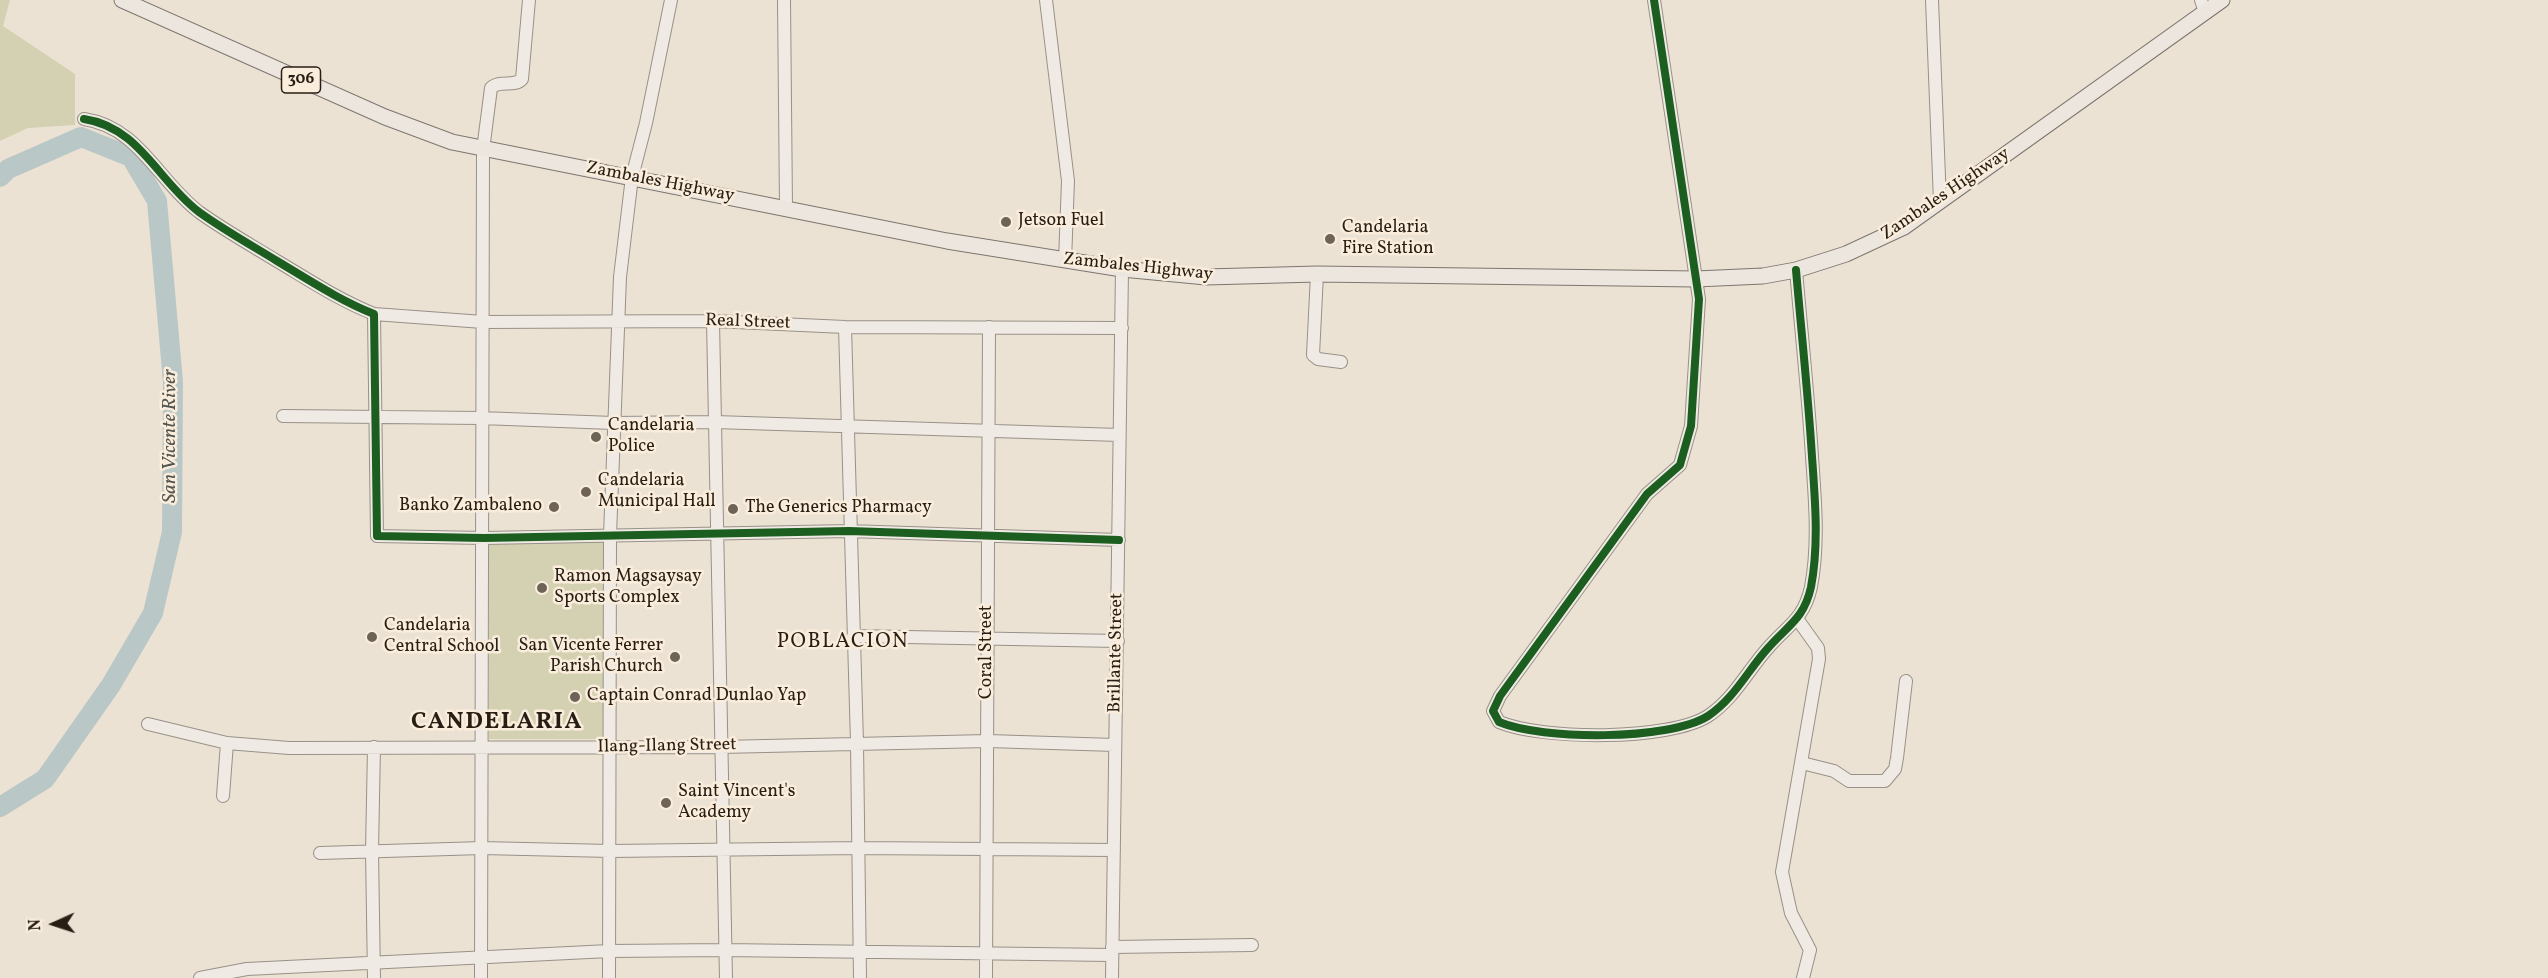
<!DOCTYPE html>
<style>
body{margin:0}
#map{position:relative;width:2548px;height:978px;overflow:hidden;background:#ece2d4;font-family:Vollkorn,serif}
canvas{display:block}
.north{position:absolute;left:24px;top:894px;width:60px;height:60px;-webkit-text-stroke:4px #faeddc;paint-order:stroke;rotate:267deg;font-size:16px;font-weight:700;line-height:24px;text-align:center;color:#281e14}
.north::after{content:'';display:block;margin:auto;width:21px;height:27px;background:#281e14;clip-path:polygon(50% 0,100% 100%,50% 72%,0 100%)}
</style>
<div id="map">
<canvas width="2548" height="978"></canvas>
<div class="north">N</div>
</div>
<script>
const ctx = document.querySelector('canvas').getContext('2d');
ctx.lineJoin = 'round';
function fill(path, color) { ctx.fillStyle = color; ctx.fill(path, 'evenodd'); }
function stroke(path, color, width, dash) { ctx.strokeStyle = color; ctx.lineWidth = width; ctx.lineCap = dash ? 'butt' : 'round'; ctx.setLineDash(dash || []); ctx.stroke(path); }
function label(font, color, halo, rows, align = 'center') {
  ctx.font = font + ' Vollkorn,serif'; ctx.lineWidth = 5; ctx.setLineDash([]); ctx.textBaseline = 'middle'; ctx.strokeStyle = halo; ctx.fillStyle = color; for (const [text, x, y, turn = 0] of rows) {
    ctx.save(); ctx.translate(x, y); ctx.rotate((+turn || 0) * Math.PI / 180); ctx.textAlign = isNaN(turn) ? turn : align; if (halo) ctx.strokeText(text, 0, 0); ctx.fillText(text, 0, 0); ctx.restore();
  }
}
const green = new Path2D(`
 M0,0H10L3,26L75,74V125L28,128L0,141Z
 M489,540H604V739H489Z`);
const river = new Path2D(`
 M0,177L8,169L81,137L131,157L157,201L173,382L172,532L153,613L111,685L45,779L0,807`);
const minor = new Path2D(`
 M784,0L786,207
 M1046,0L1068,181L1065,261
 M1654,0L1699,299L1691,426L1680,465L1647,494L1500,696L1493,711L1499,722C1542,740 1668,741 1708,716C1734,699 1748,670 1768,648C1788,625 1804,619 1811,587C1820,540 1814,489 1811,442C1807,384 1801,328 1796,270
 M1932,0L1940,202
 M2201,0L2205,12
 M84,119C139,127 158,181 199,212C224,230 251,245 277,261C309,280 339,300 374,314L377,536L484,538L849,531L1119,540
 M1317,274L1313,355L1318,359L1341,362
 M374,314L483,322L713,321L845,327L1122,328
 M713,321L726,978
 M845,327L857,743L860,978
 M283,416L481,418L613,423L715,422L1119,435
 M1798,620L1818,648L1819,659L1782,872L1791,913L1810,950L1803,978
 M853,636L1118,641
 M148,724L227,743L289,748L721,747L988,741L1115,745
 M374,747L372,851L374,978
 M1802,763L1834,771L1849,781H1885L1895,769L1897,758L1906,681
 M223,796L227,743
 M320,853L482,848L610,851L858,848L1114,850
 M1112,947L1252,945
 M200,978L247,969L609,951L724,950L1112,955
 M481,978L483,150L491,88C500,79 514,88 522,79L529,0
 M609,978L610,535L620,277L632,177L646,123L671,0
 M986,978L989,327
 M1112,978L1122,269`);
const major = new Path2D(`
 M122,0L385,117L452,142L947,241L1122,269L1206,277L1317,274L1696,279L1763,276L1796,270L1846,254L1904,227L2222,0`);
const cycleway = new Path2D(`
 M1654,0L1699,299L1691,426L1680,465L1647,494L1500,696L1493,711L1499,722C1542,740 1668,741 1708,716C1734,699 1748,670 1768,648C1788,625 1804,619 1811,587C1820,540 1814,489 1811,442C1807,384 1801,328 1796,270
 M84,119C139,127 158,181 199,212C224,230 251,245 277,261C309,280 339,300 374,314L377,536L484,538L849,531L1119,540`);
const markers = [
 [1006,222,6,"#6d6357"],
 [1330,239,6,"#6d6357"],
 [596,437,6,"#6d6357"],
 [586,492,6,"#6d6357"],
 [554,507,6,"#6d6357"],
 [733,509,6,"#6d6357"],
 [542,588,6,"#6d6357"],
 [372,637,6,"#6d6357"],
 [675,657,6,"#6d6357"],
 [575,697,6,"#6d6357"],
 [666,803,6,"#6d6357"]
];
const shields = [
 [301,80,39]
];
const shieldNames = [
 ["306",301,80]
];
const streetNames = [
 ["Zambales Highway",660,183,11],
 ["Zambales Highway",1946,195,-34],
 ["Zambales Highway",1138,268,6],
 ["Real Street",748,323,2],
 ["Coral Street",988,652,-90],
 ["Brillante Street",1117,653,-89],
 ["Ilang-Ilang Street",667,747,-1]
];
const poiNames = [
 ["Jetson Fuel",1018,222],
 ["Candelaria",1342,229],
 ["Fire Station",1342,250],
 ["Candelaria",608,427],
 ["Police",608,448],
 ["Candelaria",598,482],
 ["Municipal Hall",598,503],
 ["Banko Zambaleno",542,507,"right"],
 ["The Generics Pharmacy",745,509],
 ["Ramon Magsaysay",554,578],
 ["Sports Complex",554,599],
 ["Candelaria",384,627],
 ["Central School",384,648],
 ["San Vicente Ferrer",663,647,"right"],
 ["Parish Church",663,668,"right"],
 ["Captain Conrad Dunlao Yap",587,697],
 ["Saint Vincent's",678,793],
 ["Academy",678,814]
];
const waterNames = [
 ["San Vicente River",171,436,-90]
];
const quarterNames = [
 ["POBLACION",843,643]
];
const districtNames = [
 ["CANDELARIA",497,724]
];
fill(green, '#d3d1b2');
stroke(river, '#bac7c7', 20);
stroke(minor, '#989188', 14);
stroke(major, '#7d766e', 17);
stroke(minor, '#efeae3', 12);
stroke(major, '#ede6de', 15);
stroke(cycleway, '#1b5e20', 8);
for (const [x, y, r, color] of markers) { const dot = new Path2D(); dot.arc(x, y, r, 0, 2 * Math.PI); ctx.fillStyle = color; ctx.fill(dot); stroke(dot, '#faeddc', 2); }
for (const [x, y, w] of shields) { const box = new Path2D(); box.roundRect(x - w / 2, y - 13, w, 26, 4.5); ctx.fillStyle = '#faeddc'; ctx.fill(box); stroke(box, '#281e14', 1.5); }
label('bold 16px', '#281e14', null, shieldNames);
label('18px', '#281e14', '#faeddc', streetNames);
label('18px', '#281e14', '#faeddc', poiNames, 'left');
label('italic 20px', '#535551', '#faeddc', waterNames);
ctx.letterSpacing = '1.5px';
label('21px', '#281e14', '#faeddc', quarterNames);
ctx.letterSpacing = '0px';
ctx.letterSpacing = '1.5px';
label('bold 24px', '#281e14', '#faeddc', districtNames);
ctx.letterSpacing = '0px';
</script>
